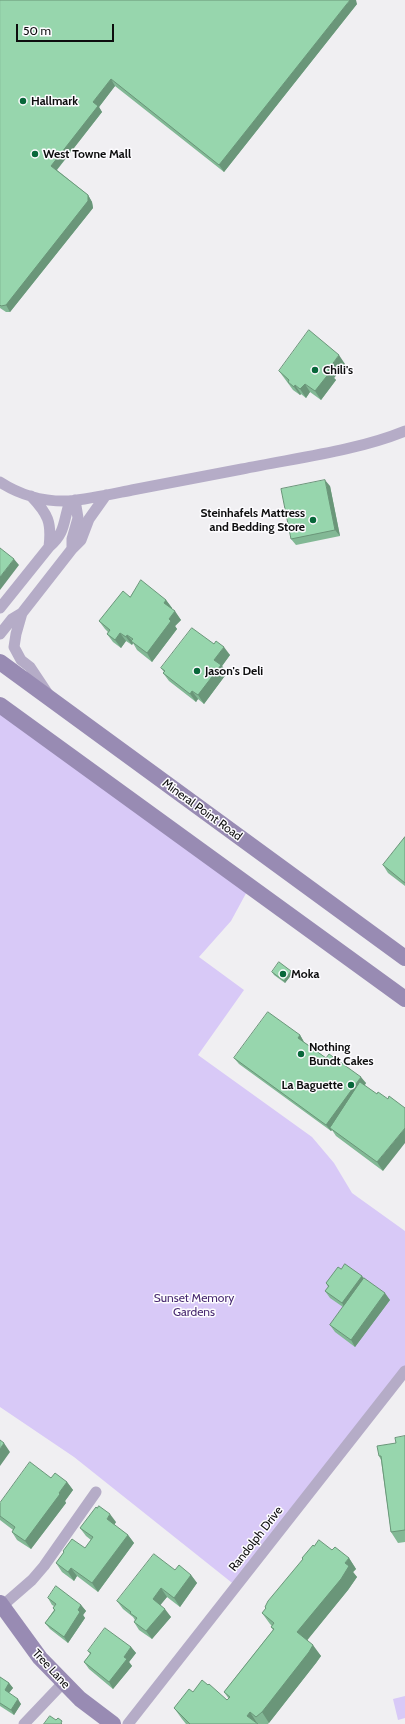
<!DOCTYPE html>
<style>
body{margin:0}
#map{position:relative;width:405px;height:1724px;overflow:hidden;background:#f0eff2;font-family:Cabin,sans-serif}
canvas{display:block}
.scale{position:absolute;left:16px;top:24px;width:98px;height:18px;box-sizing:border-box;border:2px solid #0d0d0e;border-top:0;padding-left:5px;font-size:12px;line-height:14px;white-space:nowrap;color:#0d0d0e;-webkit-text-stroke:3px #fdfcff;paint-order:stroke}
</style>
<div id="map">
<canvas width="405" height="1724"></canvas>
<div class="scale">50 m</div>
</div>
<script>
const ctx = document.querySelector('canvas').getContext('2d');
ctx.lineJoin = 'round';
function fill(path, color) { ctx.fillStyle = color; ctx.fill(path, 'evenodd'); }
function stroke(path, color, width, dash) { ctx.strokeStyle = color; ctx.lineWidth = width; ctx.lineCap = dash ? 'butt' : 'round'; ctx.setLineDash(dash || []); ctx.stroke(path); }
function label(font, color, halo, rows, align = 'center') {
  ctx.font = font + ' Cabin,sans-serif'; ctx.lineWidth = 3; ctx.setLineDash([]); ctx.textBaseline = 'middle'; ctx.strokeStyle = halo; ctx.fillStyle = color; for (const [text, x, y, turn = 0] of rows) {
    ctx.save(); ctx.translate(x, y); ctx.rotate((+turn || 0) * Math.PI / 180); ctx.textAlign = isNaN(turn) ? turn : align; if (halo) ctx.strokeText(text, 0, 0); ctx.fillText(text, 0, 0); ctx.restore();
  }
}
const green = new Path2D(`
 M0,704L250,886L231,921L199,957L244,990L198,1055L312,1137L334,1163L352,1193L405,1231V1371L236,1586L74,1457L0,1407Z
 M405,1696V1718L398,1720L393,1699Z`);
const street = new Path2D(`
 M0,482C20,495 45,502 69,501C90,499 112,494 132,490C169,483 206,476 242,469C295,458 356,451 405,431
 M31,496C48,514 52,522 49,547
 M72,549V539L78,518L75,500
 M0,608L49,547C66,533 63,521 70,501
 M22,613L16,634L14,647L21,660L30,667L48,694
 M0,634L12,619L22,613L72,549L81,540L89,519L106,495
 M2,1606L32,1580L44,1566L96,1492
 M24,1724L63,1683
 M128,1724L405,1371`);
const secondary = new Path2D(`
 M0,662L405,958
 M0,705L405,999
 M0,1603L40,1658L80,1699L113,1724`);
const wall = new Path2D(`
 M0,0L357,4L224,172L115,86L99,107L102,112L57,170L88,195L92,202L93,208L10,312H6L0,308Z
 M345,364L334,378L336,380L321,400L310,392L306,398L301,394L300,395L293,390L279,371Z
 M330,486L340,536L296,545L291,539Z
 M130,597L166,600L172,608V609L181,620L175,626L177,629L152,662L137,650L133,643L132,645L126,641L121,648L113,642L107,634L108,632L105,629L99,621Z
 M214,644L230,655L222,666L227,673L204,704L198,699L196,702L169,681L163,673L164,672L161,668Z
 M405,837V886L388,873L383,865Z
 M291,971L292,974L285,983L274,975L272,972Z
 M300,1035L304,1042L326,1058L366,1083L365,1085L383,1171L336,1136L332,1130L331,1131L239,1064L234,1058Z
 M341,1269L362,1276L364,1279L390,1300L355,1347L335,1332L330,1325L343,1307L330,1298L325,1291L328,1287L326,1283Z
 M405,1436V1542L398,1543L391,1532L381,1460L379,1456Z
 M51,1478L67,1482L73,1490L65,1501L66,1503L31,1549L17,1540L12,1532L13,1530L0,1520V1516Z
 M116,1522L114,1525L128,1535L134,1543L98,1592L77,1576L74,1581L62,1572L56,1563L64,1552L63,1551L85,1548L91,1540L86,1536L80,1528Z
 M314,1546L332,1550L349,1558L356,1569L353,1572L357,1577L348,1590L307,1640L321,1656L316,1663L268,1724H186L182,1719L174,1708L193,1692L227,1700L229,1699L224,1692L273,1630L271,1627L272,1626L270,1624L262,1613L266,1609L265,1607Z
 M175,1570L191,1575L197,1583L180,1607L167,1597L160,1605L171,1617L152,1639L139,1630L134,1622L135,1620L133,1617L123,1609L117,1601Z
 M48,1598L81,1605L86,1611L83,1615L85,1618L68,1643L50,1629L45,1623L54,1610L53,1608L54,1606L52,1605Z
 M131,1647L136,1653L129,1662L132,1666L113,1689L89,1669L84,1662L90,1654L88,1651Z
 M0,1677L9,1683L13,1688L9,1693L21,1704L14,1715L0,1706Z`);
const shadedWall = new Path2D(`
 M350,0H356L357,4L224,172L219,165Z
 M111,79L115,86L99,107L102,112L55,172L51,166L93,102Z
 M88,195L92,202L93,208L10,312L6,305Z
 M339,355L345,364L334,378L336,380L321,400L315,391L328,370Z
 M305,384L310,392L306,398L300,389Z
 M295,385L301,394L300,395L294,387Z
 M325,480L330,486L340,536L335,530Z
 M14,559L19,565L0,590V577Z
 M166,600L172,608L170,611L164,603Z
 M175,611L181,620L175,626L177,629L152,662L147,653L169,619Z
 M120,633L126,641L121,648L115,640Z
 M127,635L133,642L131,641L133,643L132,645L126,637Z
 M224,647L230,655L222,666L227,673L204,704L198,695L214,660Z
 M192,691L198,699L196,702L190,694Z
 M291,971L292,974L285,983L284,981Z
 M300,1035L304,1042L298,1038Z
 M361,1077L366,1083L332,1129L330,1128L332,1130L331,1131L326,1125Z
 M405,1128V1143L383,1171L377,1162Z
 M362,1276L366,1282L346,1310L342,1303Z
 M385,1293L390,1300L355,1347L351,1340Z
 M4,1443L10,1452L0,1466V1449Z
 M67,1482L73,1490L65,1501L66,1503L31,1549L25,1541Z
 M110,1514L116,1522L113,1527L107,1519Z
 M128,1535L134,1543L98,1592L92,1583Z
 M349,1558L356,1569L353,1572L357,1577L348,1590L305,1643L297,1632Z
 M71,1568L77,1576L74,1581L68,1572Z
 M191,1575L197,1583L180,1607L174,1598Z
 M161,1588L167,1597L158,1608L153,1599Z
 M81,1605L86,1611L83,1615L85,1618L68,1643L64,1637L78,1610Z
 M165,1609L171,1617L152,1639L146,1631Z
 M313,1645L321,1656L316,1663L269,1723L262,1712Z
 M131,1647L136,1653L129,1662L132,1666L113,1689L109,1682L124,1657Z
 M9,1683L13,1688L8,1694L5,1690Z
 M18,1699L21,1704L14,1715L11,1710Z
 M250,1712L257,1723L247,1716Z`);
const building = new Path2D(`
 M0,0H350L219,165L111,79L93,102L98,106L51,166L88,195V201L6,305L1,306L0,305Z
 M309,330L339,355L328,370L330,372L315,391L305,384L300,389L295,385L294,387L288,382L289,380L279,371Z
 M325,480L335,530L291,539L281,489Z
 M0,548L14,559L0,577Z
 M141,580L166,600L164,603L175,611L169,619L171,621L147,653L131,641L133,639L127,635L126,637L120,633L115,640L107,634L110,630L99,621L123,591L130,597Z
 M192,628L214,644L216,641L224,647L214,660L221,665L198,695L192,691L190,694L163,673L165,671L161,668Z
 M405,837V883L383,865Z
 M279,962L291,971L284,981L272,972Z
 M268,1012L300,1035L298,1038L326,1058L329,1054L361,1077L326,1125L234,1058Z
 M360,1082L377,1094L378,1092L388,1099L389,1096L405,1108V1128L377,1162L330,1128Z
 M345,1264L362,1276L342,1303L325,1291L329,1286L326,1283L338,1267L341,1269Z
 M364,1278L385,1293L351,1340L330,1325Z
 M405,1436V1530L391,1532L381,1456H379L377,1446L396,1443L395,1438Z
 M0,1440L4,1443L0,1449Z
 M30,1462L51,1478L55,1473L67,1482L59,1493L60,1494L25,1541L12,1532L15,1527L0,1516V1503Z
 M99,1506L110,1514L107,1519L128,1535L92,1583L71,1568L68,1572L56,1563L64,1552L63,1551L72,1539L85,1548L93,1537L80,1528L96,1507L97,1508Z
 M319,1540L332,1550L335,1547L349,1558L345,1563L349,1566L341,1579L297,1632L313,1645L309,1652L262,1712L256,1717L250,1712L247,1716L258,1724H190L174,1708L189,1689L193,1692L202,1680L208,1685L209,1684L227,1700L230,1697L224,1692L274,1629L271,1627L274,1623L262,1613L266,1608L265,1607L268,1601L303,1559L302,1558L313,1545L314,1546Z
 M154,1554L175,1570L179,1565L191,1575L174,1598L161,1588L153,1599L165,1609L146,1631L134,1622L137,1618L130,1613L131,1612L117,1601Z
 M56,1586L81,1605L78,1610L80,1612L64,1637L45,1623L55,1610L53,1608L56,1604L48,1598Z
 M105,1628L131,1647L124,1657L127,1659L109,1682L84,1662L91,1653L88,1651Z
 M0,1677L9,1683L5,1690L18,1699L11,1710L0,1703Z
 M50,1716L56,1720L58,1718L62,1721L61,1723L62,1724H44Z`);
const markers = [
 [23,101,4,"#08673a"],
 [35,154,4,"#08673a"],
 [315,370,4,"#08673a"],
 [313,520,4,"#08673a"],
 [197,671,4,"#08673a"],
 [283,974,4,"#08673a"],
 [301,1054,4,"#08673a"],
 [351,1085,4,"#08673a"]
];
const poiNames = [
 ["Hallmark",31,101],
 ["West Towne Mall",43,154],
 ["Chili's",323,370],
 ["Steinhafels Mattress",305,513,"right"],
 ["and Bedding Store",305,527,"right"],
 ["Jason's Deli",205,671],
 ["Moka",291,974],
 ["Nothing",309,1047],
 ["Bundt Cakes",309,1061],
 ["La Baguette",343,1085,"right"]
];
const streetNames = [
 ["Mineral Point Road",202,810,36],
 ["Randolph Drive",256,1539,-52],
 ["Tree Lane",51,1669,47]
];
const parkNames = [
 ["Sunset Memory",194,1298],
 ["Gardens",194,1312]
];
fill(green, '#d8c9f7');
stroke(street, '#b5acc7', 11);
stroke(secondary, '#988bb3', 16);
fill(wall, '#82b895');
fill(shadedWall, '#6a9679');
fill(building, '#97d6ad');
stroke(building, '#6a9679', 1);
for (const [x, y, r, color] of markers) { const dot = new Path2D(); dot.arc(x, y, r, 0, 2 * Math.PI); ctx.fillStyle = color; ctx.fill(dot); stroke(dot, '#fdfcff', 1.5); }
label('bold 12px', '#0d0d0e', '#fdfcff', poiNames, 'left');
label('12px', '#0d0d0e', '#fdfcff', streetNames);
label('12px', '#472970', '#fdfcff', parkNames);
</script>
